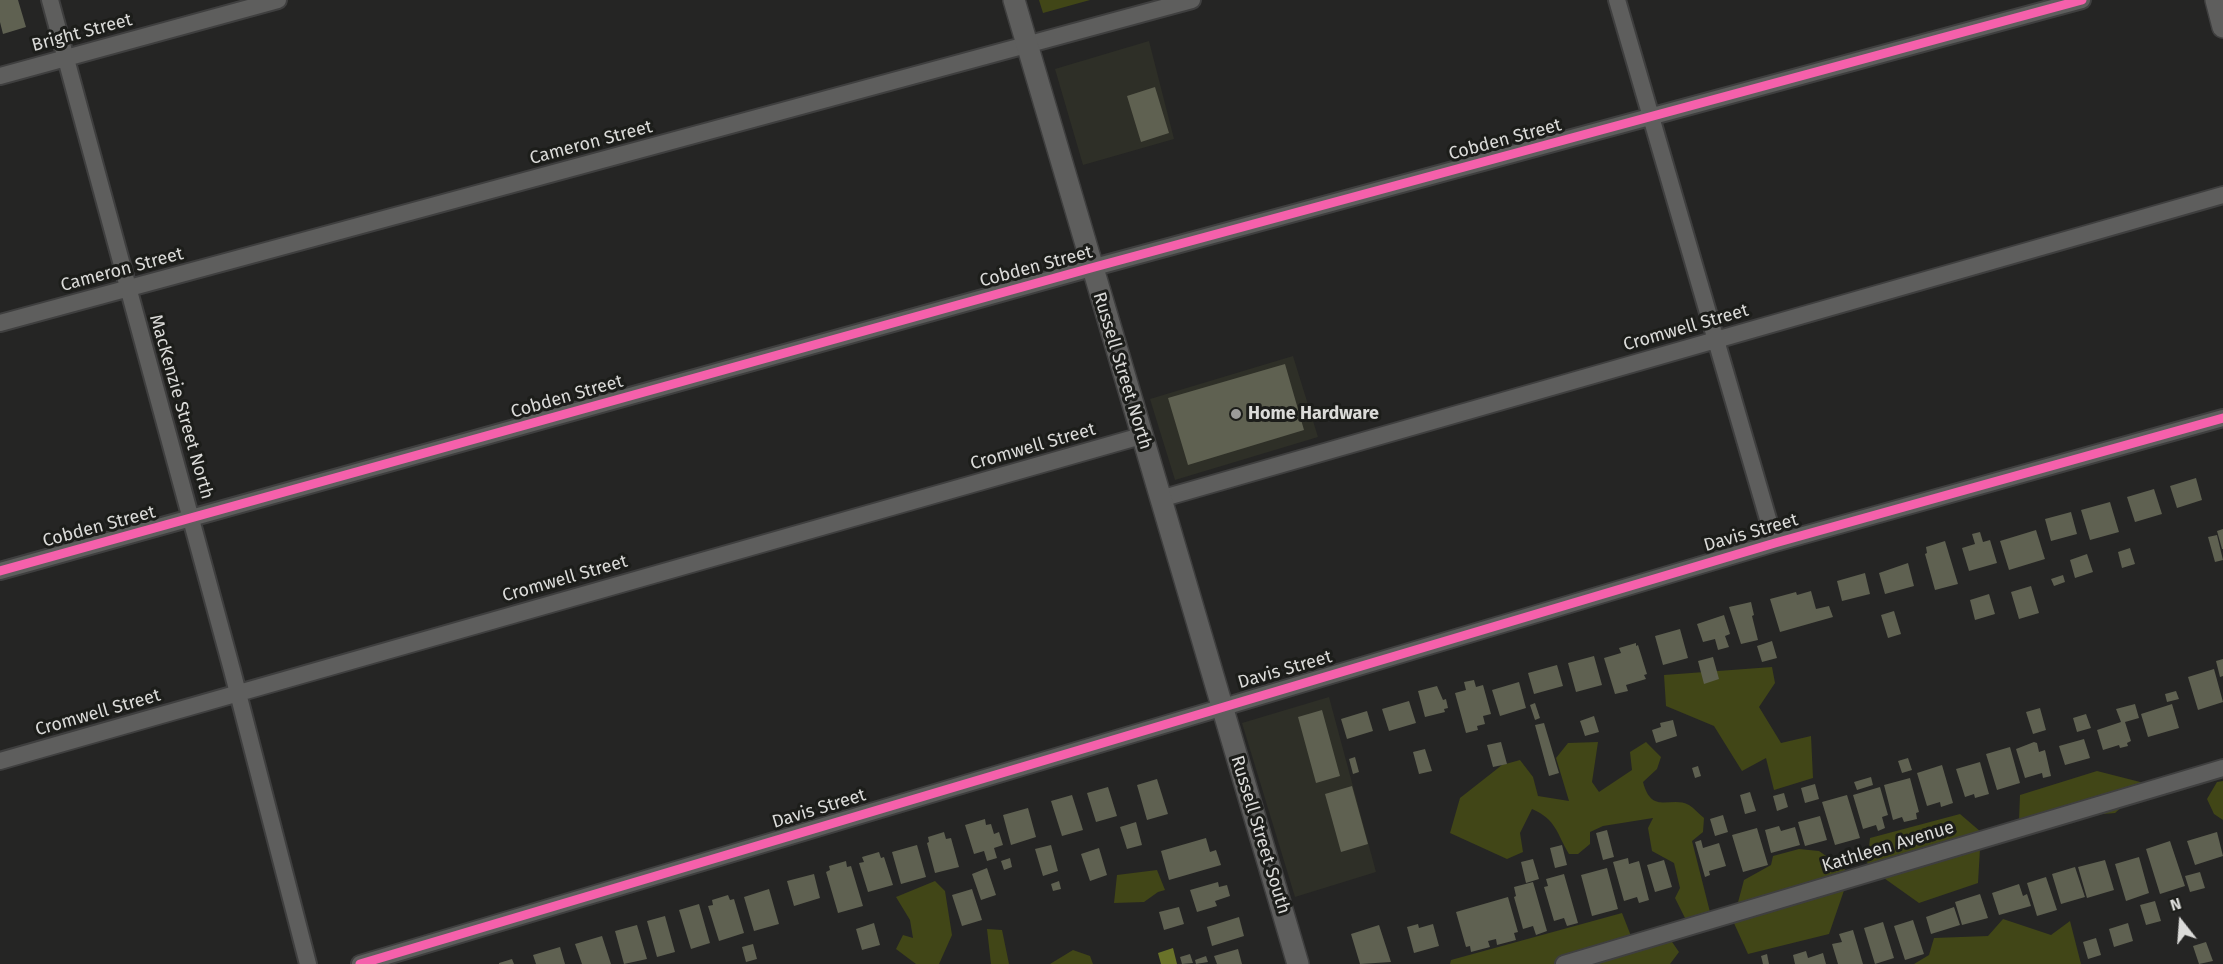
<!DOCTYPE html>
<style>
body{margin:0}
#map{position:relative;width:2223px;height:964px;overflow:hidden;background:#252524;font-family:"Fira Sans",sans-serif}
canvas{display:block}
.north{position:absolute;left:2151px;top:892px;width:60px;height:60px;-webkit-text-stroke:4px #1c1d1a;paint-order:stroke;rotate:343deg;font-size:16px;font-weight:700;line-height:24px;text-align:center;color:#dbdbd9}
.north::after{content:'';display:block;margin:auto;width:21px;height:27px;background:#dbdbd9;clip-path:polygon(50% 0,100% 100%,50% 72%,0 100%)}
</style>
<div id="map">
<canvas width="2223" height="964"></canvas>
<div class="north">N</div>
</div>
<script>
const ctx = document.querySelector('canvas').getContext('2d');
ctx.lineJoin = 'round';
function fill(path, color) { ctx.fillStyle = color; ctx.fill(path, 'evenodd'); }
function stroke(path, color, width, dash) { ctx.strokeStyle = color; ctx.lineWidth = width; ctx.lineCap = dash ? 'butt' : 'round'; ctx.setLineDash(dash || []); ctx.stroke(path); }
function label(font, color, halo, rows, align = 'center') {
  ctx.font = font + ' "Fira Sans",sans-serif'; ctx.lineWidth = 6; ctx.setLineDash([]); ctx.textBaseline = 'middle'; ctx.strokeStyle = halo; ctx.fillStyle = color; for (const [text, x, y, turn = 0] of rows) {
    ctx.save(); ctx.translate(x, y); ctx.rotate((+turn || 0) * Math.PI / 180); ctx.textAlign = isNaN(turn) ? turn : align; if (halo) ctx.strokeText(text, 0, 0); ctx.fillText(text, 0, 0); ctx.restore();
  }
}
const built = new Path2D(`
 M1149,41L1174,139L1083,165L1055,69Z
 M1293,356L1318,437L1175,480L1150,399Z
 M1329,697L1376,872L1295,897L1242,723Z`);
const green = new Path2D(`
 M1039,0H1090L1043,13Z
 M1772,667L1775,683L1759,707L1781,743L1811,736L1813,778L1774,790L1766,758L1742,771L1714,726L1666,706L1664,675Z
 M1598,742L1592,782L1599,792L1632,770L1630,752L1646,742L1661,757L1657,769L1643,782C1652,816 1671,795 1689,805C1694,808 1699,814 1704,818L1703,832L1692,841L1711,916L1687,922L1675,898L1680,888L1674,863L1652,851L1648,828L1653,818L1603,826L1590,832V844L1578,854H1569C1557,834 1556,819 1532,809L1520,833L1523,852L1507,859L1450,833L1460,798L1502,765L1520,760L1533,777L1538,796L1569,801L1556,758L1568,743Z
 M2097,771L2148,784L2115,813L2019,821L2020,795Z
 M2223,781V820L2214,814L2207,799L2217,782Z
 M1960,814L1981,832L1978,883L1919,903L1867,866L1870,838Z
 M1799,849L1819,851L1850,873L1829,934L1748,954L1733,921L1744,880L1771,865L1773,856Z
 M1157,870L1165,890L1158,892L1144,902L1114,903L1117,875Z
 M935,881L945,891L952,935L939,964H916L896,949L903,935L913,938L910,920L896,897Z
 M1622,913L1631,936L1670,939L1679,952L1670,964H1450L1451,960Z
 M2003,919L2051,935L2070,921L2081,964H1914L1929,955L1934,938L1988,936Z
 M987,929L1002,930L1009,964H991Z
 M1073,950L1090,956L1093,964H1050Z`);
const water = new Path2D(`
 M1173,948L1177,964H1161L1158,953Z`);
const building = new Path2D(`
 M0,0H18L26,27L3,34L0,22Z
 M1155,87L1169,133L1141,142L1127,96Z
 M1285,364L1304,430L1188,465L1168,398Z
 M2196,478L2202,500L2177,508L2170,486Z
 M2154,489L2162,514L2135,522L2127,497Z
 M2110,502L2119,532L2090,540L2081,510Z
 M2071,512L2077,534L2051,541L2045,519Z
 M2223,529V549H2222L2217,531Z
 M2036,530L2045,559L2009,570L2000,541Z
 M1980,532L1983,542L1990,540L1997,563L1969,571L1962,548L1975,544L1972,534Z
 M2217,535L2223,560L2215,562L2208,537Z
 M1945,541L1958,584L1935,590L1925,554L1927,553L1926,547Z
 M2130,548L2135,564L2122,568L2118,552Z
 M2087,554L2093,572L2075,578L2070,560Z
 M1908,563L1914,586L1885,594L1879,573Z
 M1865,573L1870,594L1842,601L1837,581Z
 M2063,575L2065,582L2054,586L2051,579Z
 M2031,586L2039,613L2019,619L2011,592Z
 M1811,591L1816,609L1829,606L1833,617L1780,632L1770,599L1796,592L1797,595Z
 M1989,594L1995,614L1975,620L1970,600Z
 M1751,602L1754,615L1752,616L1758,640L1741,644L1729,607Z
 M1894,611L1901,634L1888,638L1881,615Z
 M1724,615L1730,634L1725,636L1729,647L1718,650L1715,639L1703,642L1697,624Z
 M1680,629L1688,658L1663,665L1655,636Z
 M1772,641L1777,658L1762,662L1757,646Z
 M1636,643V646L1638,645L1647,674L1644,675L1646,679L1626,685L1628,691L1615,694L1604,658L1621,653L1619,648Z
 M1594,656L1602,685L1576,692L1568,663Z
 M1713,657L1719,679L1704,684L1698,661Z
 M2223,659V676L2220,677L2216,661Z
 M1557,665L1563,686L1534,694L1528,673Z
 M2214,669L2223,702L2198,710L2188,677Z
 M1474,680L1476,687L1483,685L1491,714L1483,716L1485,724L1477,726L1478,730L1466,733L1455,693L1466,690L1464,682Z
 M1519,682L1526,708L1500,716L1492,690Z
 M1437,686L1443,700L1446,699L1448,708L1444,709L1445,712L1425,717L1418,691Z
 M2176,691L2179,699L2167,702L2165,694Z
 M1409,701L1416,723L1389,731L1382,709Z
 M1535,703L1540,718L1535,720L1530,705Z
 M2135,704L2139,718L2125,722L2131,741L2127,743L2128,746L2120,748L2119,745L2103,750L2097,730L2121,722L2116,709Z
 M2172,704L2179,728L2148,737L2141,714Z
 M2040,708L2046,730L2033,734L2026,712Z
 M1322,710L1340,776L1316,783L1298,717Z
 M1367,711L1373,731L1347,739L1341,719Z
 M2086,714L2091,728L2077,732L2073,718Z
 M1594,716L1599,732L1585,736L1580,721Z
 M1673,720L1677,736L1656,743L1652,730L1661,727L1660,723Z
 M1544,723L1559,773L1549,776L1535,725Z
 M2084,739L2090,758L2065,765L2059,746Z
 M1501,742L1507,764L1493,767L1487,745Z
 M2034,742L2037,743L2039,752L2045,750L2051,776L2043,778L2042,773L2025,778L2016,749Z
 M2010,747L2020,783L1997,790L1986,754Z
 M1425,749L1432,771L1419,774L1413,752Z
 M1355,757L1359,772L1353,774L1349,759Z
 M1908,758L1912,770L1902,773L1898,761Z
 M1980,762L1989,794L1975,798L1974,794L1965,797L1956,769Z
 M1942,765L1953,803L1941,807L1940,802L1927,806L1917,773Z
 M1698,766L1701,776L1695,778L1692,768Z
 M1871,777L1873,785L1857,790L1854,782Z
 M1910,778L1919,812L1916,813L1917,819L1904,822L1902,817L1893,820L1884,785Z
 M1157,779L1168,814L1147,820L1137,785Z
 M1815,784L1819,799L1805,803L1801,788Z
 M1352,786L1368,844L1341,852L1325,794Z
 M1108,787L1117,816L1096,822L1087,793Z
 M1880,787L1888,815L1882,817L1885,828L1878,831L1876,825L1863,829L1853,795Z
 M1750,792L1756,811L1745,814L1740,795Z
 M1784,793L1788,807L1777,811L1773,796Z
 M1072,795L1083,830L1062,836L1051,801Z
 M1847,795L1860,838L1835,845L1822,802Z
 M1028,808L1036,837L1011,845L1003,815Z
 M1723,815L1728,832L1715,836L1710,819Z
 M1820,816L1827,840L1805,846L1798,822Z
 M985,819L986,825L991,824L994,834L999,832L1003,845L994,848L997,858L987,861L984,851L974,854L965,825Z
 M1136,822L1142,845L1127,849L1120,827Z
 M1779,826L1781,831L1795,827L1800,845L1771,853L1765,830Z
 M1757,828L1768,865L1743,872L1732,835Z
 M1607,830L1614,857L1603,860L1596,833Z
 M944,832L946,839L951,838L959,867L935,873L927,843L929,842L928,837Z
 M2217,832L2223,856L2195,865L2187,841Z
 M1206,838L1210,852L1216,850L1221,865L1169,880L1161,851Z
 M1701,840L1703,848L1719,843L1726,866L1709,871L1710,875L1705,877L1695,842Z
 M2170,841L2185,886L2160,894L2146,849Z
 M917,845L926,877L901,884L892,852Z
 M1051,845L1058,871L1043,876L1035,849Z
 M1562,845L1567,865L1555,868L1550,848Z
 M1099,848L1107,875L1090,881L1081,854Z
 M879,852L881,858L884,857L893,885L868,892L859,863L864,862L862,857Z
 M2139,857L2149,893L2126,901L2115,864Z
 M1010,858L1012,867L1004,870L1001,861Z
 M1628,858L1629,864L1639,861L1649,900L1639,903L1637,897L1624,901L1613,862Z
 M1533,859L1539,879L1526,883L1521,862Z
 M1664,860L1672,887L1655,892L1647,865Z
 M2105,860L2114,890L2087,898L2078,867Z
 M846,861L847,867L851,866L863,906L838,913L826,872L830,870L829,866Z
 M2075,867L2085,897L2061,904L2052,874Z
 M987,868L996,895L981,900L972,874Z
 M1607,868L1618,909L1592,916L1581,875Z
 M2200,872L2205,888L2190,892L2185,876Z
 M814,874L820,898L794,906L787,881Z
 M1564,874L1578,923L1567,926L1564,918L1554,921L1544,887L1548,886L1546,879Z
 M2046,877L2057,910L2037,916L2027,883Z
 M1059,881L1061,889L1053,891L1051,884Z
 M1218,882L1219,887L1227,885L1230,896L1215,901L1217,906L1197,912L1190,890Z
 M1533,882L1547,931L1536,935L1533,926L1523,929L1514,897L1516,896L1514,887Z
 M2019,884L2023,896L2027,894L2031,906L1999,915L1992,893Z
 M769,889L779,924L754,931L744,897Z
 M972,889L982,920L962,926L952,895Z
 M1980,894L1988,918L1962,925L1955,902Z
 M728,895L730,900L734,899L744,933L719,941L708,906L713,905L712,900Z
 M1508,897L1518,932L1514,933L1516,940L1497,945L1496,939L1488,941L1490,947L1471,952L1470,946L1466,947L1456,912Z
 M2155,901L2161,921L2146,925L2140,905Z
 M699,904L710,943L691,949L679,910Z
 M1179,907L1184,924L1164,930L1159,912Z
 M1954,907L1960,925L1931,934L1926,917Z
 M665,916L675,952L657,957L647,921Z
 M1239,917L1244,936L1212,946L1207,927Z
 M1913,920L1924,954L1905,960L1894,926Z
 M1883,922L1894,958L1875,964L1864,928Z
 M874,923L880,945L862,950L856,929Z
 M2128,923L2133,941L2114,947L2109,929Z
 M1418,924L1419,928L1433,924L1439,946L1414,953L1407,927Z
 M637,925L647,959L624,964L615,931Z
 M1379,925L1391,962L1360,964L1351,934Z
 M1853,930L1863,964H1838L1832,944L1842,942L1839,934Z
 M602,936L611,964H582L575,944Z
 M2096,938L2101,955L2088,959L2083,942Z
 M2206,942L2213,961L2199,964L2193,946Z
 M753,944L757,959L746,962L742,947Z
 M560,947L565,964H536L533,955Z
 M1238,949L1242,964H1217L1214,956Z
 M1806,951L1808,958L1823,953L1826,964H1795L1793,955Z
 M1190,954L1193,963L1182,964L1180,957Z
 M1767,954L1769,964H1763L1761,956Z
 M1206,956L1208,962L1196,964L1195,960Z
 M512,959L514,964H499V963Z`);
const minor = new Path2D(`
 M50,0L232,670L308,964
 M1617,0L1775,543
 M0,76L278,0
 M0,323L1192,0
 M1160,499L2223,195
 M0,571L1091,268L2082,0
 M0,761L1141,436
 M360,964L1775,543L2223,418
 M1564,964L2223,768`);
const tertiary = new Path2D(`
 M1014,0L1298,964
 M2216,0L2223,27`);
const cycleway = new Path2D(`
 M0,571L1091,268L2082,0
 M360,964L1775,543L2223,418`);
const markers = [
 [1236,414,6,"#9b9b9a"]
];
const streetNames = [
 ["Bright Street",82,33,-15],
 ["Cobden Street",1505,140,-15],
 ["Cameron Street",591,143,-15],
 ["Cobden Street",1036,267,-15],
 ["Cameron Street",122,270,-15],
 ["Cromwell Street",1686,328,-16],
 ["Russell Street North",1122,371,73],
 ["Cobden Street",567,397,-16],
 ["MacKenzie Street North",181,407,74],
 ["Cromwell Street",1033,447,-16],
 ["Cobden Street",99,527,-15],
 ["Davis Street",1751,533,-16],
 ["Cromwell Street",565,579,-16],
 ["Davis Street",1285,670,-16],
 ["Cromwell Street",98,713,-16],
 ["Davis Street",819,809,-17],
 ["Russell Street South",1260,835,73],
 ["Kathleen Avenue",1888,847,-17]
];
const poiNames = [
 ["Home Hardware",1248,414]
];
fill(built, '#2e2f27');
fill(green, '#414617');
fill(water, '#697229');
fill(building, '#5f6151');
stroke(minor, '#3f3f3f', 20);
stroke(tertiary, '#3f3f3f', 24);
stroke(minor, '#5e5e5d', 16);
stroke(tertiary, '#5e5e5d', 21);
stroke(cycleway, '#f560ab', 9);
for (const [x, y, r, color] of markers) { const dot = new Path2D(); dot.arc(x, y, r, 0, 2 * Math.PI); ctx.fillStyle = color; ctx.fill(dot); stroke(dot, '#1c1d1a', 2); }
label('18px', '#dbdbd9', '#1c1d1a', streetNames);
label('bold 18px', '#dbdbd9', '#1c1d1a', poiNames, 'left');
</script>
